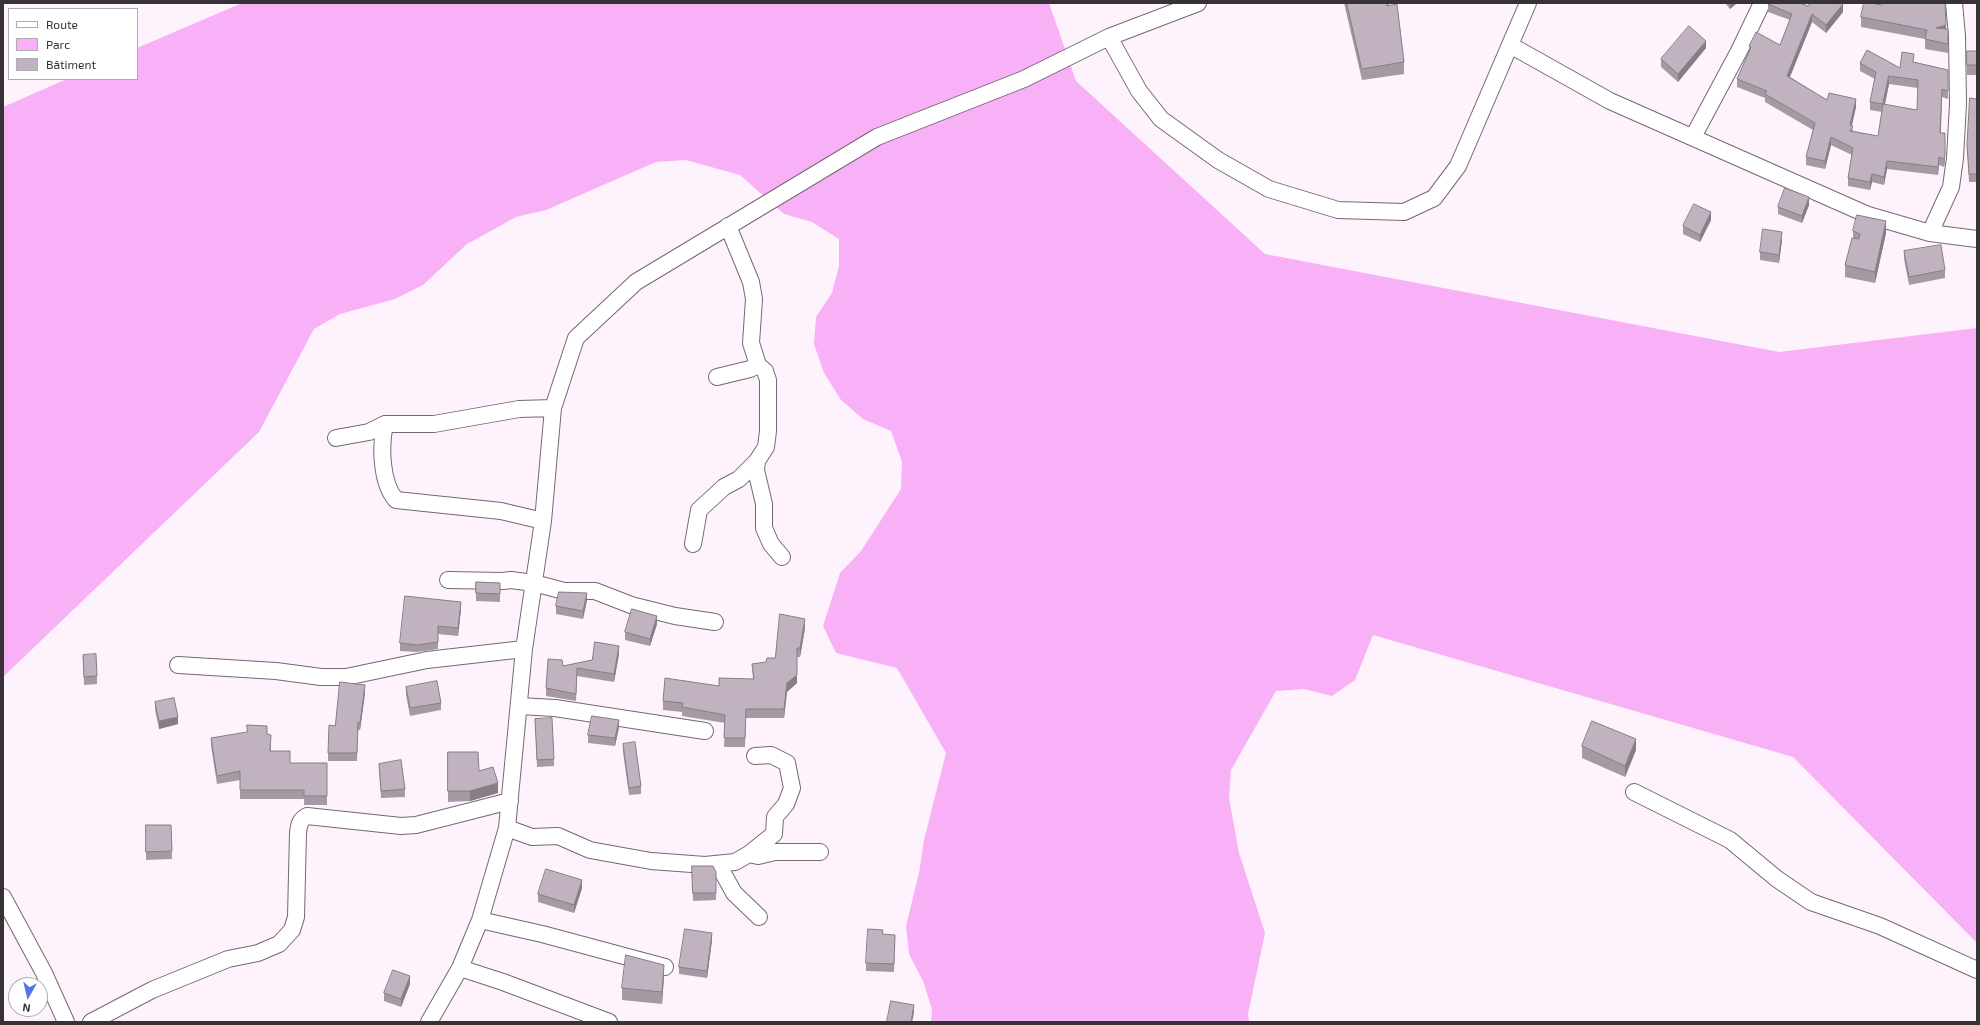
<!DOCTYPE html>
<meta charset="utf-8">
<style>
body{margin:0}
#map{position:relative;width:1980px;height:1025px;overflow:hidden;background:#fef3fd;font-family:"Exo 2",sans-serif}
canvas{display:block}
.frame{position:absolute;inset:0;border:4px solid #373237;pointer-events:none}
.legend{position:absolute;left:8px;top:8px;width:130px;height:72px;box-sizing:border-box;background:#fff;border:1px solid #afadaf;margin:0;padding:5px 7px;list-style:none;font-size:12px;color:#373237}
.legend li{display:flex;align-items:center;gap:8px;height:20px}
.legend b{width:20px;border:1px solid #afadaf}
.north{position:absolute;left:8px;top:977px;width:40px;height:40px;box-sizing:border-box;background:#fff;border:1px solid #afadaf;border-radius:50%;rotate:188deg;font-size:11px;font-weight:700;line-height:16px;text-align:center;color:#373237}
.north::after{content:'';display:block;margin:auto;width:14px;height:18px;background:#5076ea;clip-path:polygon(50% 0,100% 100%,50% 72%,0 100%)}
</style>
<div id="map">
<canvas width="1980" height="1025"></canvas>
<div class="frame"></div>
<ul class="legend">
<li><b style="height:5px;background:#fff"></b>Route</li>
<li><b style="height:11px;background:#f8b0f6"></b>Parc</li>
<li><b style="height:11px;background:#c0b3bf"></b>Bâtiment</li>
</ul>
<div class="north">N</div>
</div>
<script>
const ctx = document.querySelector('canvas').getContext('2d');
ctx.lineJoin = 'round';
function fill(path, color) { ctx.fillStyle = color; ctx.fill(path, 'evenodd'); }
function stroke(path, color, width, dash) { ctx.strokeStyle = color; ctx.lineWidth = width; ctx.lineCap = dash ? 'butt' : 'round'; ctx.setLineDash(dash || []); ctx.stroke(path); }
const green = new Path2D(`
 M242,3H1049L1076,81L1265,254L1779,352L1977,328V943L1793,757L1373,635L1355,680L1332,696L1304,689L1276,691L1231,770L1229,798L1239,853L1265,933L1248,1014L1249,1022H931L932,1009L923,981L909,954L906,926L919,873L924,840L946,753L897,668L836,653L823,626L840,573L861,551L901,489L902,462L891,431L863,419L841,400L824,373L814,344L816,317L832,293L839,266V239L812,222L784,214L740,175L686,160L656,162L546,210L516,217L467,244L423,285L395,299L340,314L314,329L259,432L3,677V107L67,79H137V48Z`);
const minor = new Path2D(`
 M1109,37L1139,91L1161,119L1218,160L1269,189L1338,210L1404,212L1434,198L1458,166L1528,3
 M1510,45L1610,101L1868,215L1930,233L1977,239
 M1693,137L1739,51L1762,3
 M728,226L751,282L754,299L751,343L758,365L765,371L768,380V431L766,447L757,461L756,470L764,504V528L771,544L782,557
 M1930,233L1951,187L1955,158L1958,104L1957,36L1954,3
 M717,377L750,369L758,365
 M385,424C380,446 381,483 396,500L501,511L543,521
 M336,438L369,432L385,424H434L519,409L553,408
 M693,544L699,510L724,487L739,479L757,461
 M448,580L503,581L511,580L534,583L564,591H595L631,605L675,616L715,622
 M178,665L276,671L321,677H346L427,660L524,649
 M519,706L555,708L705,731
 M1634,792L1730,840L1777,879L1811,902L1880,926L1977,970
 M507,828L532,837L558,836L590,850L651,861L705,865L735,862L749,854L774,834L775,817L786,804L792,788L787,763L771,755L755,756
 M749,854L758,856L775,852H820
 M718,864L734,893L759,917
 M3,897L44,973L66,1022
 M480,920L542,934L665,967
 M460,968L503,982L609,1022
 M91,1022L152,990L228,959L258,953L279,944L292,930L296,917L298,833C299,824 300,820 307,816L401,826L416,825L510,801
 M429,1022L460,968L480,920L507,828L524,649L543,521L553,408L576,338L636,282L877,137L1024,79L1109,37L1198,3`);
const wall = new Path2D(`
 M1344,3H1389V5L1404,62V74L1362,80Z
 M1725,3H1737L1730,9Z
 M1768,4L1808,6L1843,12L1826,33L1812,22L1790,77L1827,100L1856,107L1852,125L1853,131L1878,136L1882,112L1870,110V102L1875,79L1860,71V63L1900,68L1914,62L1948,70V99L1942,97L1941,133H1945V163L1944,167L1939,165L1938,175L1887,169L1884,185L1872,182L1870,190L1848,186V178L1852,155L1831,145L1825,169L1806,165V157L1813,130L1765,102V98L1737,87V79L1749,51V46L1780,45L1790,20L1768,12ZM1889,84L1918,88L1917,110L1885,105Z
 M1882,5L1948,29V53L1925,49V39L1861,27V17Z
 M1706,48L1678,82L1661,67V59Z
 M1967,51H1977V75H1967Z
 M1977,99V182H1969L1967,145Z
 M1809,205L1802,223L1778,214V207Z
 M1711,220L1700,242L1683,234V226Z
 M1853,231L1886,233L1875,283L1845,277V265L1853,238Z
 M1782,240L1779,263L1760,260V252Z
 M1904,251L1945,270V278L1909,285L1904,259Z
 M476,582L500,583V602L476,601Z
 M587,600L583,619L556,614V606Z
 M461,609L458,636L438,634V649L417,652L400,651V643Z
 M657,624L650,646L625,640V632Z
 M805,628L800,657H797V683L787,692L784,718H746L745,747H724L725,723L682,716V712L663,710V701L719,686L753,679L752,664L766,662L775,658Z
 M619,654L614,682L577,676L576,701L546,696V688L563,666Z
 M83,655L97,676V684L84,685Z
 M406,687L441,703V710L410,716L406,695Z
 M365,693L360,730H358L357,761H328V753L335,726Z
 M155,702L178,724L159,729L155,710Z
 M535,719L554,759V766L537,767Z
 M619,727L615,746L588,743V735Z
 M267,734L271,744V751L290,763H327V805H304V799H240V780L217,784L211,746V738Z
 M623,744L641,786V794L629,795L623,752Z
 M1582,746L1636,750L1625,777L1582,758Z
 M448,752L479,771L498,793L470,801L448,802Z
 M379,764L405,789V797L381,798Z
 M146,825H171L172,859L146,860Z
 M692,866L716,872V900L693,901Z
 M582,888L574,913L538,902V894Z
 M883,934L895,943L894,972L866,971V963Z
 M712,940L707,978L679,974V967Z
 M664,976L662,1004L622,1000V988Z
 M410,984L401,1007L384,1001V993Z`);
const shadedWall = new Path2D(`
 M1730,3H1737L1730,9Z
 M1843,4V12L1826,33V25Z
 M1812,14V22L1787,84V76Z
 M1946,25V34L1936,28Z
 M1706,41V48L1678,82V74Z
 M1889,76V84L1883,112V104Z
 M1856,99V107L1850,133V125Z
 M1831,137V145L1825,169V161Z
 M1939,157V165L1938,175V167Z
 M1887,161V169L1884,185V177Z
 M1872,174V182L1870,190V182Z
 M1809,197V205L1802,223V216Z
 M1711,212V220L1700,242V235Z
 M1886,221V233L1875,283V272Z
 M1782,232V240L1779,263V255Z
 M587,593V600L583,619V611Z
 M461,602V609L458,636V628Z
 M657,616V624L650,646V639Z
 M805,619V628L800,657V648Z
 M619,646V654L614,682V674Z
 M797,675V683L787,692L784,718V709L787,683Z
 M365,685V693L360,730V723Z
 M178,717V724L159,729V721Z
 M619,720V727L615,746V738Z
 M1636,739V750L1625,777V766Z
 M498,783V793L470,801V791Z
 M582,880V888L574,913V905Z
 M712,933V940L707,978V971Z
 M664,965V976L662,1004V992Z
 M410,976V984L401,1007V999Z
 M914,1005V1013L912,1022H911Z`);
const building = new Path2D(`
 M1347,3H1387V6L1397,4L1404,62L1362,69Z
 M1769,3H1800L1808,6L1810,3H1841L1843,4L1826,25L1812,14L1787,76L1827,100L1829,93L1856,99L1850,125L1853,126L1850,131L1878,136L1883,104L1870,102L1876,72L1860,63L1867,50L1900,68L1902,52L1914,54L1913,62L1948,70V91L1942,89L1940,133H1945V155L1944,159L1939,157L1938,167L1887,161L1884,177L1872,174L1870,182L1848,178L1853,148L1831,137L1825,161L1806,157L1815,123L1765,94L1767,91L1737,79L1751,47L1749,46L1756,32L1780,45L1792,14L1768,4ZM1889,76L1918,80L1917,110L1883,104Z
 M1864,3H1872L1882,5L1883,3H1945L1946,25L1936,28L1948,29V44L1925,39L1927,30L1861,17Z
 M1689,26L1706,41L1678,74L1661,59Z
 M1967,51H1977V65H1967Z
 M1970,98L1977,99V174H1969L1967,145Z
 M1785,188L1809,197L1802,216L1778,207Z
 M1694,204L1711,212L1700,235L1683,226Z
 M1857,215L1886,221L1875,272L1845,265L1852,238L1859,239L1860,234L1853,231Z
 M1763,229L1782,232L1779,255L1760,252Z
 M1941,245L1945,270L1909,277L1904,251Z
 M476,582L500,583V594L476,593Z
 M559,592L587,593L583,611L556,606Z
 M405,596L461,602L458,628L438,626V642L417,645L400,643Z
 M632,609L657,616L650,639L625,632Z
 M780,614L805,619L800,648H797V675L787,683L784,709H746L745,738H724L725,715L682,707L683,703L663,701L665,678L719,686V678L754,679L752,664L766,662L767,658H775Z
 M595,642L619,646L614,674L577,668L576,694L546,688L548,659L562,660L563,666L592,660Z
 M96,654L97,676L84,677L83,655Z
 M437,681L441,703L410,708L406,687Z
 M340,682L365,685L360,723L358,722L357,753H328L329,725L335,726Z
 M174,698L178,717L159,721L155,702Z
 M592,716L619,720L615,738L588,735Z
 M552,718L554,759L537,760L535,719Z
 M1592,721L1636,739L1625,766L1582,746Z
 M247,725L267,726V734L271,735L270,751H290V763H327V796H304V790H240V771L217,776L211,738L247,732Z
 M635,742L641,786L629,788L623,744Z
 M448,752H478L479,771L493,767L498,783L470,791H448Z
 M401,760L405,789L381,791L379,764Z
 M146,825H171L172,851L146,852Z
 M692,866H713L716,872V893H693Z
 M546,869L582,880L574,905L538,894Z
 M685,929L712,933L707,971L679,967Z
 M868,929L883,930L882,934L895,935L894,964L866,963Z
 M626,955L664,965L662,992L622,988Z
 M393,970L410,976L401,999L384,993Z
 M891,1001L914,1005L911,1022H887Z`);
fill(green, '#f8b0f6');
stroke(minor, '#746873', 18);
stroke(minor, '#fff', 16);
fill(wall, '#a59aa4');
fill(shadedWall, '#867d86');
fill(building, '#c0b3bf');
stroke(building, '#867d86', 1);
</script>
